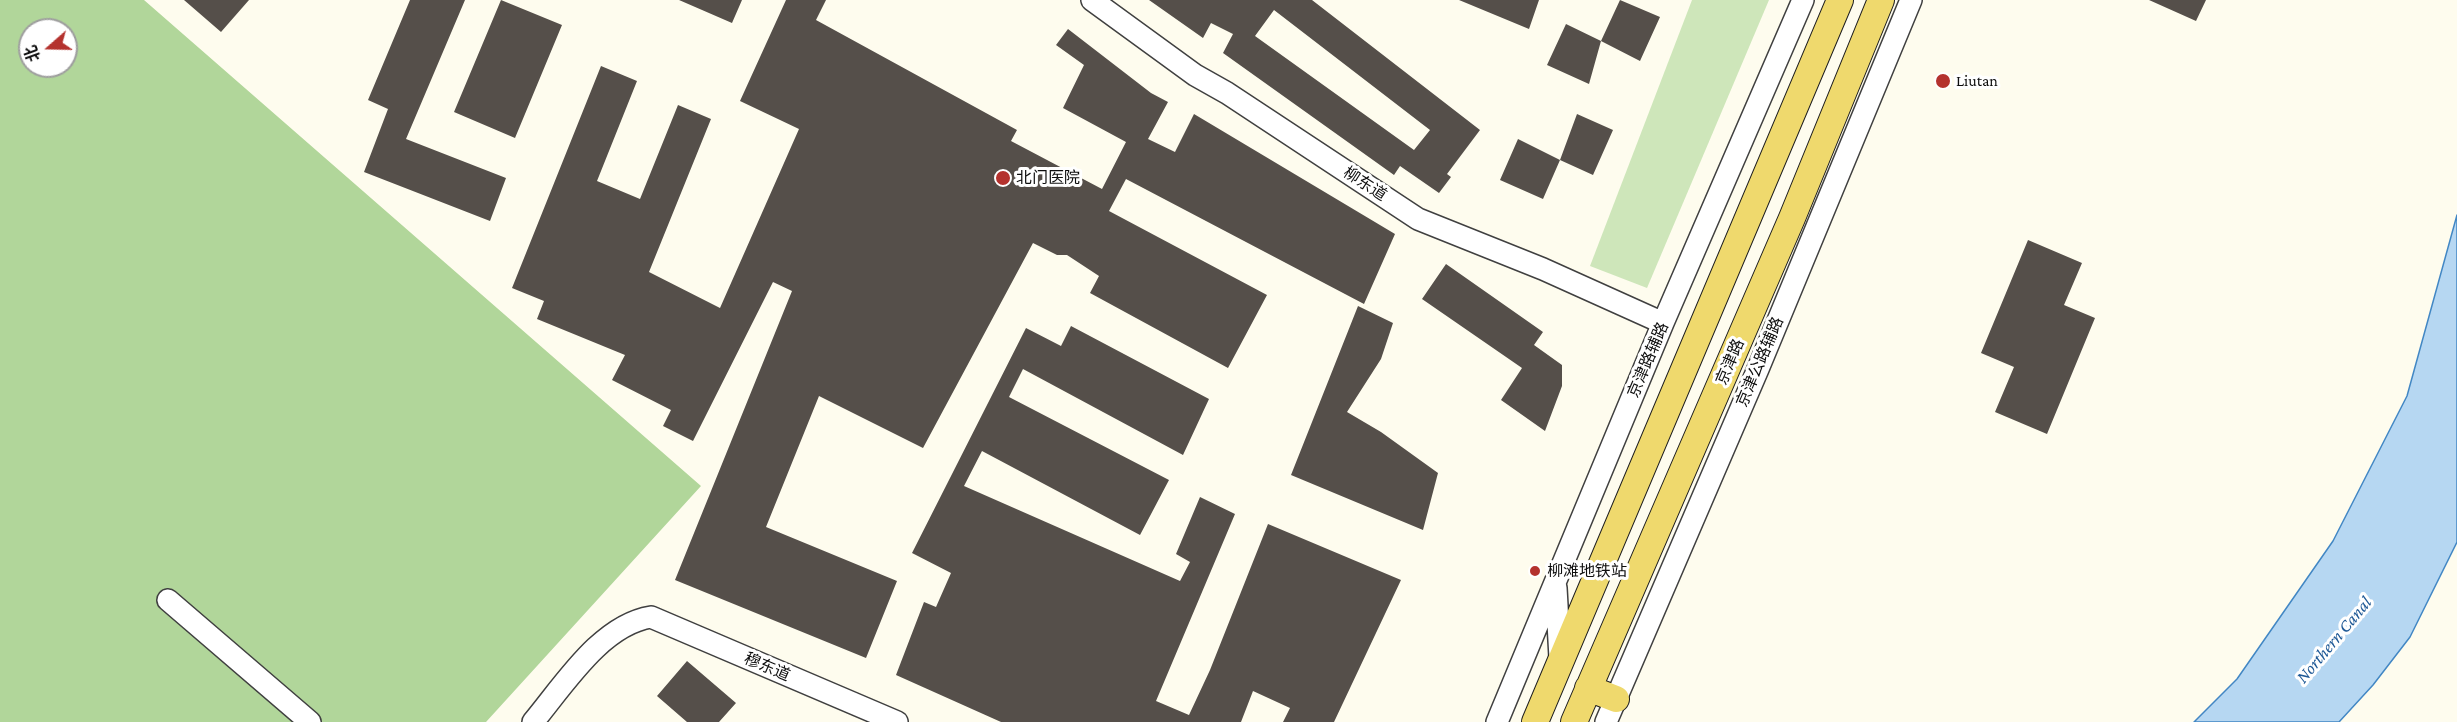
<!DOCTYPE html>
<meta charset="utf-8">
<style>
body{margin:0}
#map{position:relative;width:2457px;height:722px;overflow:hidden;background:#fefcee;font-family:"Crimson Pro","Noto Sans SC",serif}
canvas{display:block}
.north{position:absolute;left:18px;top:18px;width:60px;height:60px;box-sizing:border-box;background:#fff;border:2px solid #9e9e9e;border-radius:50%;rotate:250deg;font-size:16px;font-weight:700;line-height:24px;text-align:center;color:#0d0d0d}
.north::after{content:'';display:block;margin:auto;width:21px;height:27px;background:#b4322e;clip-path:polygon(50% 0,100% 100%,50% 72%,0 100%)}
</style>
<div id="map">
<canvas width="2457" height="722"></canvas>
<div class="north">北</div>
</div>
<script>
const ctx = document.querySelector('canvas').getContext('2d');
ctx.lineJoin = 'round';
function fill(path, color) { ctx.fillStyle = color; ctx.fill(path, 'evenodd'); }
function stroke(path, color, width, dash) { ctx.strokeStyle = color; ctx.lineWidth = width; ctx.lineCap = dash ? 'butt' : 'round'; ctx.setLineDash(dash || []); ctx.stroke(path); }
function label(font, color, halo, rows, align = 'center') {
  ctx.font = font + ' "Crimson Pro","Noto Sans SC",serif'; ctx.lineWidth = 6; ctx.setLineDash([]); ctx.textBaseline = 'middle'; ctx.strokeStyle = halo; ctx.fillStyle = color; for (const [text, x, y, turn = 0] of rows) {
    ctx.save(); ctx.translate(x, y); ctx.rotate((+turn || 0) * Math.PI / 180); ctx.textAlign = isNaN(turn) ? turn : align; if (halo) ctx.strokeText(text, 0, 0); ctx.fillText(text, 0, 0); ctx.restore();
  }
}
const green = new Path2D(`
 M1692,0H1769L1647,288L1590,266Z`);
const forest = new Path2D(`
 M0,0H144L701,486L486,722H0ZM30,30H66V66H30Z`);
const water = new Path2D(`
 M2457,215V542L2410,637L2373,685L2339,722H2194L2237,679L2333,541L2407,396Z`);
const building = new Path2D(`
 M184,0H249L221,32Z
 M410,0H465L406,139L506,178L490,221L364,172L388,109L368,100Z
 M501,0L562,25L515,138L454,112Z
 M679,0H742L732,23Z
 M786,0H826L816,20L1017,130L1011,141L1102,189L1126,142L1063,108L1084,65L1056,45L1068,29L1151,93L1168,102L1148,139L1175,152L1194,114L1395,234L1364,304L1126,179L1109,211L1267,295L1228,368L1090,293L1099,276L1067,255H1057L1033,243L923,448L819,396L766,527L897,581L866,658L675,580L792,291L773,282L693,441L663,426L671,410L612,380L625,355L537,319L544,301L512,288L601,66L637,81L597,181L640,199L678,105L711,119L649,272L720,308L799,129L740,101Z
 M1149,0H1312L1480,130L1447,174L1451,177L1439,193L1400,166L1394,175L1223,53L1233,34L1211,23L1203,38ZM1274,10L1430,130L1414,150L1255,36Z
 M1459,0H1539L1529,29Z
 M1620,0L1660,17L1640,61L1601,41Z
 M2149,0H2206L2196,21Z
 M1566,24L1601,41L1589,84L1547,65Z
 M1577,114L1613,130L1593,175L1560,160Z
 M1518,139L1560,160L1543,199L1500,180Z
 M2028,240L2082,263L2064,305L2095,318L2047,434L1995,412L2014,367L1981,353Z
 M1446,264L1543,332L1534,345L1562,365V386L1545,431L1501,400L1522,368L1422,299Z
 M1358,306L1393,323L1381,359L1347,412L1381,432L1438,473L1423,530L1291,475Z
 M1071,326L1209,399L1183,455L1023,369L1009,397L1169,480L1140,535L982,451L964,486L1180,581L1190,562L1176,554L1200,497L1235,514L1156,701L1189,715L1210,670L1268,524L1401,580L1334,722H1283L1290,708L1253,691L1241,722H1001L896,675L924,602L936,607L951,573L912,553L1026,328L1061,346Z
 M687,661L736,703L719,722H687L657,696Z`);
const minor = new Path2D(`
 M1092,0L1195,75L1227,93L1418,219L1543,269L1663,323
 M1556,588L1560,658
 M168,600L310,722
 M533,722C564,685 601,625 651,617L897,722
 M1497,722L1663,323L1803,0
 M1606,722L1758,369L1911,0`);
const major = new Path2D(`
 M1588,688L1616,699
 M1535,722L1840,0
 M1574,722L1792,218L1881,0`);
const markers = [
 [1943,81,8,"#b4322e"],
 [1003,178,8,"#b4322e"],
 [1535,571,6,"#b4322e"]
];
const poiNames = [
 ["Liutan",1956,81],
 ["北门医院",1016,178],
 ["柳滩地铁站",1547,571]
];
const streetNames = [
 ["柳东道",1365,184,33],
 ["京津路辅路",1648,360,-67],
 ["京津路",1730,362,-67],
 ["京津公路辅路",1760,362,-67],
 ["穆东道",767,667,23]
];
const waterNames = [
 ["Northern Canal",2334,640,-50]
];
fill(green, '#cee6ba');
fill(forest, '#b1d69a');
fill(water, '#b6d7f2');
stroke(water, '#4287c4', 1.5);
fill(building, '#554f4a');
stroke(minor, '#404040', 24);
stroke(major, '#1e1e1e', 28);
stroke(minor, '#fff', 21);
stroke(major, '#efd96d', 26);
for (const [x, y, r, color] of markers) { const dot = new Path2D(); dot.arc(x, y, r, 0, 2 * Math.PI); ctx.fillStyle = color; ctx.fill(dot); stroke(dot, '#fff', 2); }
label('16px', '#0d0d0d', '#fff', poiNames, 'left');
label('16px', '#0d0d0d', '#fff', streetNames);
label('italic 18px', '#1f5996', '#fff', waterNames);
</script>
